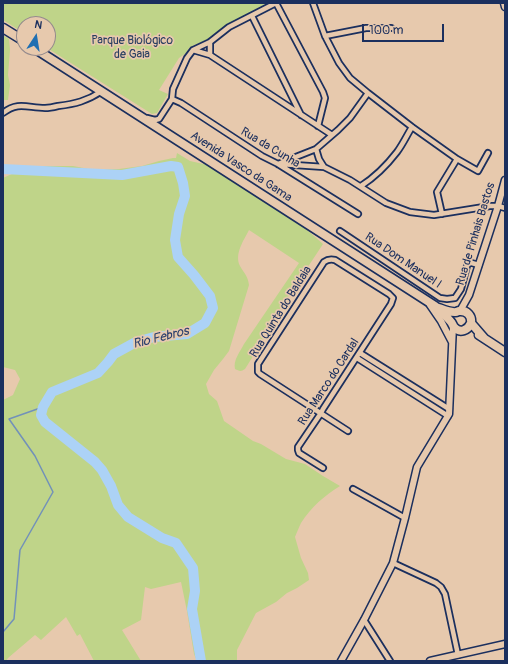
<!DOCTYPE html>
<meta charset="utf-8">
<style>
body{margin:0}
#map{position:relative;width:508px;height:664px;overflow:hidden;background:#e7c9ad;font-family:Pangolin,sans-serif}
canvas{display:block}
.frame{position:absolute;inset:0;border:4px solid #1b2f5e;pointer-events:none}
.north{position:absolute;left:16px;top:16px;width:40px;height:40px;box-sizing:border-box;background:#e7c9ad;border:1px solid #958b8d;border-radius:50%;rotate:12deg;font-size:11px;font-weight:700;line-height:16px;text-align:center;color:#1b2f5e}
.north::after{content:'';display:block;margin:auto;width:14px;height:18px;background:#1f6fb2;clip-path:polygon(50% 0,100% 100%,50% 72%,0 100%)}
.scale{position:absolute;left:362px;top:24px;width:82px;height:18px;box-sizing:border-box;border:2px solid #1b2f5e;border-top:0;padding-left:5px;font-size:12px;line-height:14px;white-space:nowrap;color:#1b2f5e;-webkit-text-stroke:3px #e7c9ad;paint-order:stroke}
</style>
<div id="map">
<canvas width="508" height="664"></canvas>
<div class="frame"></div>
<div class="north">N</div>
<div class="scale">100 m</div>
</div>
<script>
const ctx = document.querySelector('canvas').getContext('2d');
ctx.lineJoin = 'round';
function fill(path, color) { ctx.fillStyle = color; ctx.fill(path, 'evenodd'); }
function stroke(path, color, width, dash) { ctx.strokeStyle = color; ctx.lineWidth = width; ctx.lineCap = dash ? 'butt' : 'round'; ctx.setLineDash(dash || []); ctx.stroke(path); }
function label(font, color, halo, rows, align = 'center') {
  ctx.font = font + ' Pangolin,sans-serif'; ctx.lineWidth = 3.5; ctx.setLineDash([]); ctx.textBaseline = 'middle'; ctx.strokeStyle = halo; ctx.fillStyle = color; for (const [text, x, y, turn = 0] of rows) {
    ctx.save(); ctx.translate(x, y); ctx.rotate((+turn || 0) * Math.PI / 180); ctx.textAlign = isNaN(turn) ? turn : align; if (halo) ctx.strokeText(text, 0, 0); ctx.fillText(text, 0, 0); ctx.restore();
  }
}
const green = new Path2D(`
 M3,3H264L265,4L252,11L214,34L205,41L194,45L189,48L186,53L179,58L159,90L168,94L157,113L152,114L47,48L48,24H24V33L3,20Z
 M3,35L9,39L10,50L8,75L10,85L8,100H3Z
 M177,153L190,161L208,165L306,229L323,244L263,335L265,337L245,369C241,372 239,371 235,369C233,360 240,352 244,344L299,263L249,230C244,240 234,254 240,266C244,273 248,276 249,285L229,351L223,359L214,370L206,384L209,394L217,401L224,421L253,441L261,444L286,459L305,464L323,476L340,486C324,496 311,507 301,523C299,527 297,532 295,537L301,558L308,573L309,580L297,588L287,593L276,602L256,613L237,650V661H197L194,654L187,611L181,582L151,589L145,587L141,620L122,630L141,661H94L80,634L77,636L66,617L41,640L35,635L8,658L6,661H3V400L13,395L20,379L15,370L3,367V178L25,168L38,166H73L94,170L119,169L142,166L159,161L173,158H176Z`);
const stream = new Path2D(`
 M3,632L14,619L20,550L53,492L35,456L9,419L43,407`);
const river = new Path2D(`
 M3,169L122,175L171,166L178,167L183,183L185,196L179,214L175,240L178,257L194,275L210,296L213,308L205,323L187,334L154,337L136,342L114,354L108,362L98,373L52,392L43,407L41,415L45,422L95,462L102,470L111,486L118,505L128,517L162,538L176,543L193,568L195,591L192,609L201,661`);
const minor = new Path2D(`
 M276,3L323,92L325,98L318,126
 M313,3L325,36L339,63L350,78L368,93L412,127L457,159L478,171L488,153
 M252,16L301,115
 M325,36L366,28H391
 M210,42V55L332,135
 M193,50L210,55
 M172,99L181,103L262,156L278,164L358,214
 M3,113C18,101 28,108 45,108C49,108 54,107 58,106C75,104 87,101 102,91
 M147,118L155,120L159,119L172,99L173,89L187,58L193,50L210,42L229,27L276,3
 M316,149L319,159L324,167L350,180L386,203L410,212L434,215L490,206H498L505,208
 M278,164L316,149L338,130L350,118L368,93
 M280,164L324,167
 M361,186C375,177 387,165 397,152C403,144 407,135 412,127
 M442,214L437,192L457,159
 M340,231L440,298L447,299L455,298L461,289L468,262L479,265
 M360,353L449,409
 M357,358L448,416
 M323,468L299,453L298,450V447L321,413L323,409L391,304L393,298L389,294L335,260C331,259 328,259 324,262L258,364V372L260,374L348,431
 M353,489L405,518
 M393,563L436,583L441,587L445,594L458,655
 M364,620L390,661`);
const tertiary = new Path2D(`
 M504,3L505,7
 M430,305L441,321L452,342
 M460,311L469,295L498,206L505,180
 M341,661L364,620L393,563L405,518L417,467L449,414L453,326
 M430,661L505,644`);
const primary = new Path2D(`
 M3,28L24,41
 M34,48L435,306C440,311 446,316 451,322C452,323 453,326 454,327C460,334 468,330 471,323
 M436,307C442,309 450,313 456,312C457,312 458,311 459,311C467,310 472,316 471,323L484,338
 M479,335L505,352`);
const parkNames = [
 ["Parque Biológico",132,41],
 ["de Gaia",132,55]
];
const streetNames = [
 ["Rua da Cunha",270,148,31],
 ["Avenida Vasco da Gama",241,167,33],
 ["Rua de Pinhais Bastos",476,234,-73],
 ["Rua Dom Manuel I",403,261,34],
 ["Rua Quinta do Baldaia",281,312,-58],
 ["Rua Marco do Cardal",329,382,-57]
];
const waterNames = [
 ["Rio Febros",161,338,-14]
];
fill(green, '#bfd489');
stroke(stream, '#7291b9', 1.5);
stroke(river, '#acd2f6', 10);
stroke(minor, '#1b2f5e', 8);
stroke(tertiary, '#1b2f5e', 9);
stroke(primary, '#1b2f5e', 11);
stroke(minor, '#e7c9ad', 4.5);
stroke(tertiary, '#e7c9ad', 6);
stroke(primary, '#e7c9ad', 8);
label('12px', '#2b4062', '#e7c9ad', parkNames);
label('12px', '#1b2f5e', '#e7c9ad', streetNames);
label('italic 13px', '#2a3f6d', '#e7c9ad', waterNames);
</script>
